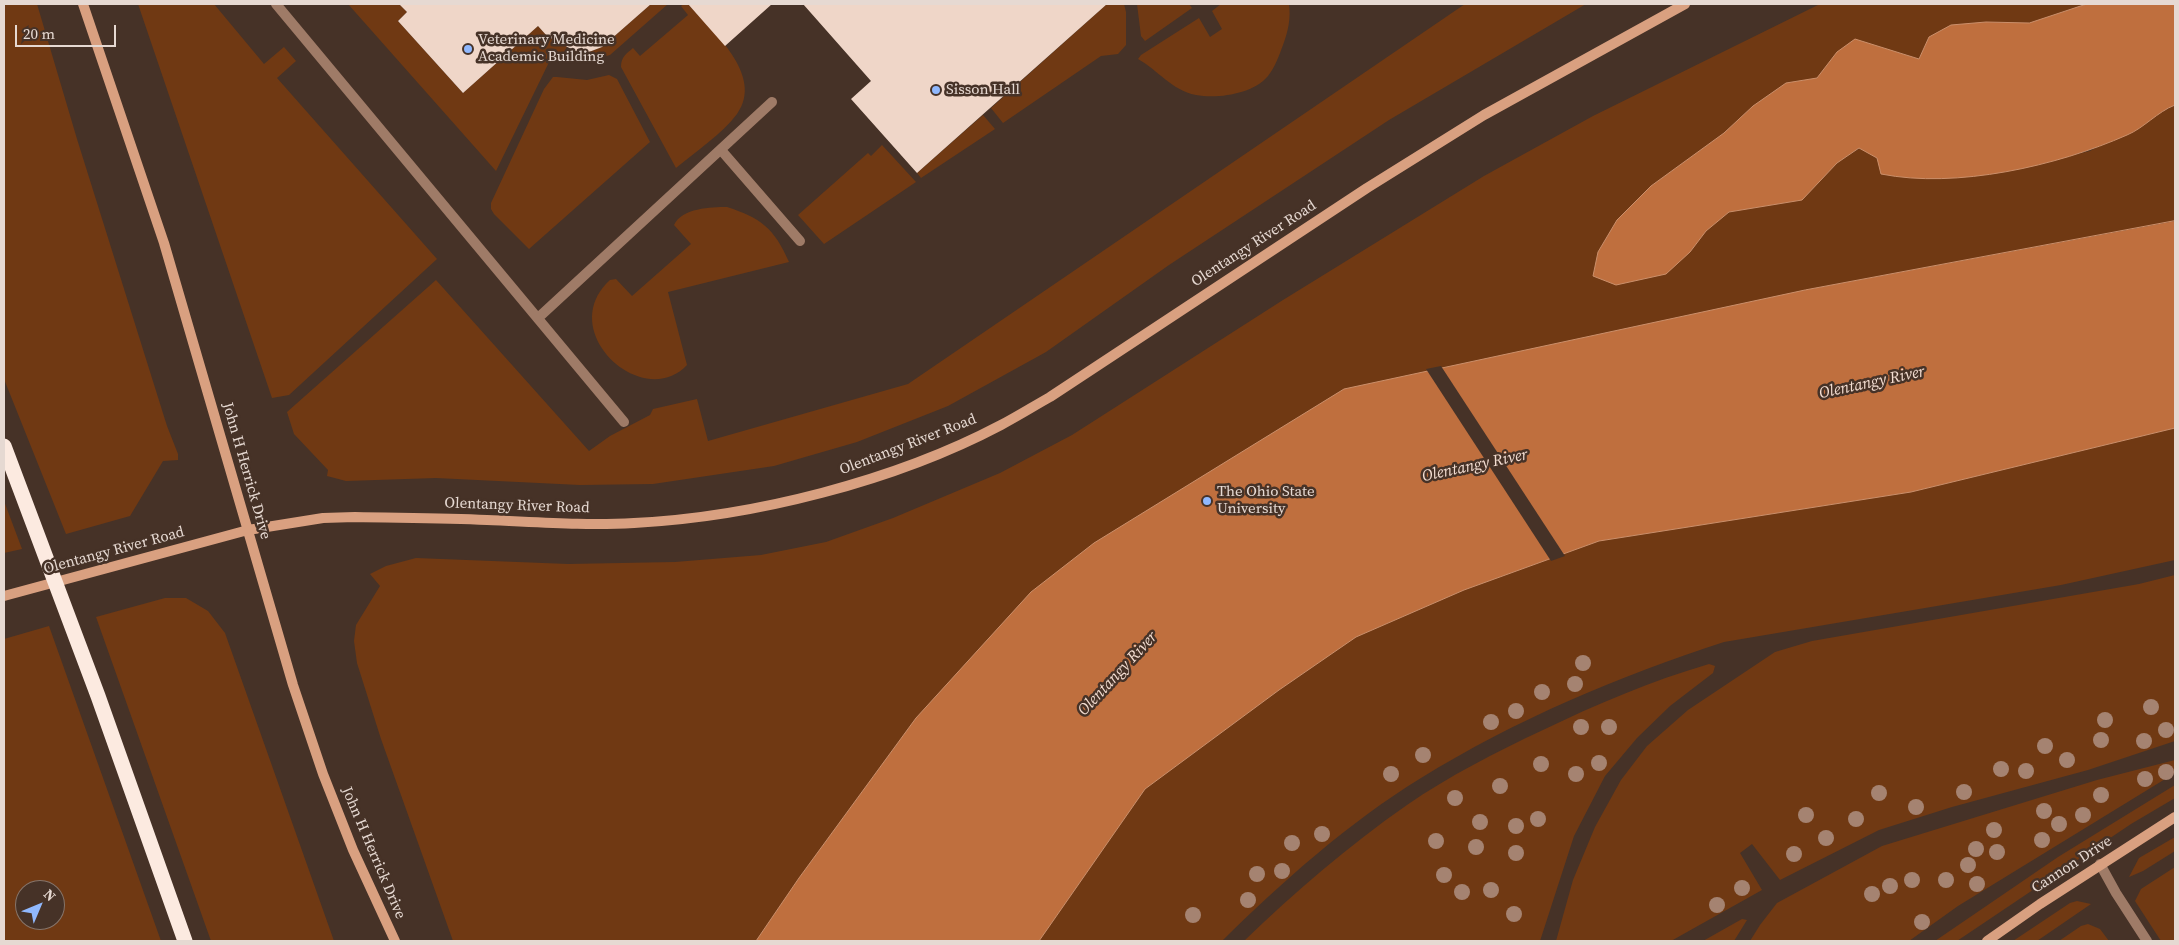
<!DOCTYPE html>
<style>
body{margin:0}
#map{position:relative;width:2179px;height:945px;overflow:hidden;background:#463227;font-family:"Source Serif 4",serif}
canvas{display:block}
.frame{position:absolute;inset:0;border:5px solid #e6d9d2;pointer-events:none}
.north{position:absolute;left:15px;top:880px;width:50px;height:50px;box-sizing:border-box;background:#463227;border:1px solid #86756b;border-radius:50%;rotate:45deg;font-size:14px;font-weight:700;line-height:20px;text-align:center;color:#e6d9d2}
.north::after{content:'';display:block;margin:auto;width:18px;height:22px;background:#90b8fd;clip-path:polygon(50% 0,100% 100%,50% 72%,0 100%)}
.scale{position:absolute;left:15px;top:25px;width:101px;height:22px;box-sizing:border-box;border:2px solid #e6d9d2;border-top:0;padding-left:6px;font-size:15px;line-height:18px;white-space:nowrap;color:#e6d9d2;-webkit-text-stroke:4px #463227;paint-order:stroke}
</style>
<div id="map">
<canvas width="2179" height="945"></canvas>
<div class="frame"></div>
<div class="north">N</div>
<div class="scale">20 m</div>
</div>
<script>
const ctx = document.querySelector('canvas').getContext('2d');
ctx.lineJoin = 'round';
function fill(path, color) { ctx.fillStyle = color; ctx.fill(path, 'evenodd'); }
function stroke(path, color, width, dash) { ctx.strokeStyle = color; ctx.lineWidth = width; ctx.lineCap = dash ? 'butt' : 'round'; ctx.setLineDash(dash || []); ctx.stroke(path); }
function label(font, color, halo, rows, align = 'center') {
  ctx.font = font + ' "Source Serif 4",serif'; ctx.lineWidth = 5; ctx.setLineDash([]); ctx.textBaseline = 'middle'; ctx.strokeStyle = halo; ctx.fillStyle = color; for (const [text, x, y, turn = 0] of rows) {
    ctx.save(); ctx.translate(x, y); ctx.rotate((+turn || 0) * Math.PI / 180); ctx.textAlign = isNaN(turn) ? turn : align; if (halo) ctx.strokeText(text, 0, 0); ctx.fillText(text, 0, 0); ctx.restore();
  }
}
const green = new Path2D(`
 M4,4H37L77,139L167,426L178,454V460L163,461L130,516L66,534L4,379Z
 M138,4H214L264,64L284,47L296,61L277,78L437,259L289,395L272,398Z
 M348,4H399L407,12L398,21L463,93L538,26L547,36L567,46L563,56L553,54L496,171Z
 M651,4H668L610,55L588,61L589,52L602,47Z
 M684,4H688C712,31 765,75 737,114C722,134 695,152 676,168L621,67C621,57 626,54 633,48L640,56L688,15L681,6Z
 M1107,4H1124L1126,12V45L1118,54L1101,56L1003,123L991,108Z
 M1137,4H1189L1192,8L1145,41L1141,36Z
 M1221,4H1289C1291,18 1288,32 1283,45C1279,56 1275,67 1268,76C1253,94 1218,99 1196,95C1171,90 1158,70 1138,59L1141,55L1199,18L1210,37L1222,29L1212,11Z
 M1465,4H1586L1389,120L1169,265L1046,352L948,406L857,442L774,466L653,484L580,485L436,478L346,481L327,476L328,470L294,434L287,412L436,280L589,451L610,436L650,415L653,409L697,399L708,441L908,384Z
 M1820,4H2087L2029,23L1986,22L1929,37L1919,59L1898,52H1837L1817,79L1786,83L1753,106L1724,133L1651,186L1617,220L1598,252H1690L1706,231L1729,212L1802,200L1837,163L1860,148L1878,158L1971,176L2008,171L2090,151L2175,105V221L1805,290L916,718L799,878L756,941H453L381,739L357,663L354,641L356,625L380,586L370,574L386,566L416,558L568,564L675,562L761,555L826,542L893,518L1000,473L1072,435L1283,300L1484,176L1593,116Z
 M609,75L617,79L650,142L529,249L494,214L491,209V203L544,89L553,77H557L587,80Z
 M983,115L995,129L921,178L917,173Z
 M882,145L916,182L824,244L798,215L868,153L871,156Z
 M727,207C761,218 774,228 789,262L668,292L687,365C643,412 554,331 610,280L616,279L632,296L691,244L674,225C682,208 711,207 727,207Z
 M2175,428V560L2061,585L1724,642C1619,676 1515,720 1421,778C1348,823 1283,881 1222,941H1039L1145,789L1279,690L1356,637L1464,590L1599,541L1911,492Z
 M4,501L22,549L4,553Z
 M2175,575V741L2088,770L1952,807L1879,830L1780,880L1752,844L1740,853L1762,890L1671,941H1556L1573,880L1595,827L1621,780L1647,746L1688,710L1775,652L1812,641L2139,584Z
 M165,598H186L208,611L225,633L334,941H211L96,617Z
 M49,626L161,941H4V639ZM25,890H55V920H25Z
 M1709,664L1715,666L1713,673L1670,706L1637,738L1605,776L1574,836L1540,941H1244C1295,892 1348,846 1407,805C1449,776 1496,752 1543,730C1597,704 1651,681 1709,664Z
 M2175,760V773L1958,906L1909,941H1750L1760,925L1777,903L1882,846L2097,780Z
 M2175,785V798L2131,824L1957,941H1935L2058,857Z
 M2175,837V851L2143,871L2129,877L2139,858Z
 M2175,867V941H2161L2135,901L2141,889Z
 M2077,901L2091,904L2037,941H2013L2070,903Z
 M1742,919L1747,920L1734,941H1703Z
 M2088,924L2100,929L2109,941H2059L2081,926Z`);
const water = new Path2D(`
 M2087,4H2175V105C2157,112 2144,128 2127,135C2057,166 1956,189 1881,174L1877,158L1859,148L1837,163L1802,200L1729,212L1706,231L1690,252L1666,274L1616,285L1593,276L1598,252L1617,220L1651,186L1724,133L1753,106L1786,83L1817,78L1837,52L1855,39L1919,59L1929,37L1951,25L1986,22L2029,23Z
 M2175,221V428L1911,492L1599,541L1464,590L1356,637L1279,690L1145,789L1039,941H756L799,878L916,718L1031,592L1094,543L1344,389L1805,290Z`);
const pier = new Path2D(`
 M1441,366L1565,556L1551,561L1426,369Z`);
const building = new Path2D(`
 M399,4H651L602,47L589,52L575,51L547,36L538,26L463,93L398,21L407,12Z
 M688,4L721,5L772,4L725,46Z
 M803,4H1107L917,173L851,99L871,81Z`);
const lane = new Path2D(`
 M276,4L624,422
 M721,150L800,241
 M538,318L772,102
 M2100,864L2116,893L2147,941`);
const secondary = new Path2D(`
 M83,4L164,243L293,685L323,774L353,850L395,941
 M4,596L248,530L323,518L355,517C399,518 443,518 487,520C536,522 586,526 634,523C753,517 895,481 1001,425C1018,416 1034,406 1050,397L1367,188L1484,115L1685,4
 M1987,941L2040,904L2175,817`);
const highway = new Path2D(`
 M4,446L98,696L185,941`);
const trees = [
 [1583,663],
 [1575,684],
 [1542,692],
 [2151,707],
 [1516,711],
 [2105,720],
 [1491,722],
 [1581,727],
 [1609,727],
 [2166,730],
 [2101,740],
 [2144,741],
 [2045,746],
 [1423,755],
 [2067,760],
 [1599,763],
 [1541,764],
 [2001,769],
 [2026,771],
 [2166,772],
 [1391,774],
 [1576,774],
 [2145,779],
 [1500,786],
 [1964,792],
 [1879,793],
 [2101,795],
 [1455,798],
 [1916,807],
 [2044,811],
 [1806,815],
 [2083,815],
 [1538,819],
 [1856,819],
 [1480,822],
 [2059,824],
 [1516,826],
 [1994,830],
 [1322,834],
 [1826,838],
 [2042,840],
 [1436,841],
 [1292,843],
 [1476,847],
 [1976,849],
 [1997,852],
 [1516,853],
 [1794,854],
 [1968,865],
 [1282,871],
 [1257,874],
 [1444,875],
 [1912,880],
 [1946,880],
 [1977,884],
 [1890,886],
 [1742,888],
 [1491,890],
 [1462,892],
 [1872,894],
 [1248,900],
 [1717,905],
 [1514,914],
 [1193,915],
 [1922,922]
];
const markers = [
 [468,49,5,"#90b8fd"],
 [936,90,5,"#90b8fd"],
 [1207,501,5,"#90b8fd"]
];
const poiNames = [
 ["Veterinary Medicine",478,40],
 ["Academic Building",478,57],
 ["Sisson Hall",946,90],
 ["The Ohio State",1217,492],
 ["University",1217,509]
];
const streetNames = [
 ["Olentangy River Road",1254,244,-33],
 ["Olentangy River Road",908,445,-21],
 ["John H Herrick Drive",246,471,74],
 ["Olentangy River Road",517,506,2],
 ["Olentangy River Road",114,551,-15],
 ["John H Herrick Drive",373,853,67],
 ["Cannon Drive",2072,865,-33]
];
const waterNames = [
 ["Olentangy River",1872,383,-12],
 ["Olentangy River",1475,466,-12],
 ["Olentangy River",1118,674,-47]
];
fill(green, '#703913');
fill(water, '#bf6f3e');
stroke(water, '#cb8f6a', 1);
fill(pier, '#463227');
fill(building, '#efd6c8');
stroke(lane, '#9f7b67', 10);
stroke(secondary, '#d9a080', 10);
stroke(highway, '#fceae0', 15);
ctx.fillStyle = '#a58371';
for (const [x, y] of trees) { ctx.beginPath(); ctx.arc(x, y, 8, 0, 2 * Math.PI); ctx.fill(); }
for (const [x, y, r, color] of markers) { const dot = new Path2D(); dot.arc(x, y, r, 0, 2 * Math.PI); ctx.fillStyle = color; ctx.fill(dot); stroke(dot, '#463227', 2); }
label('15px', '#e6d9d2', '#463227', poiNames, 'left');
label('15px', '#e6d9d2', '#463227', streetNames);
label('italic 16px', '#f4ded2', '#463227', waterNames);
</script>
